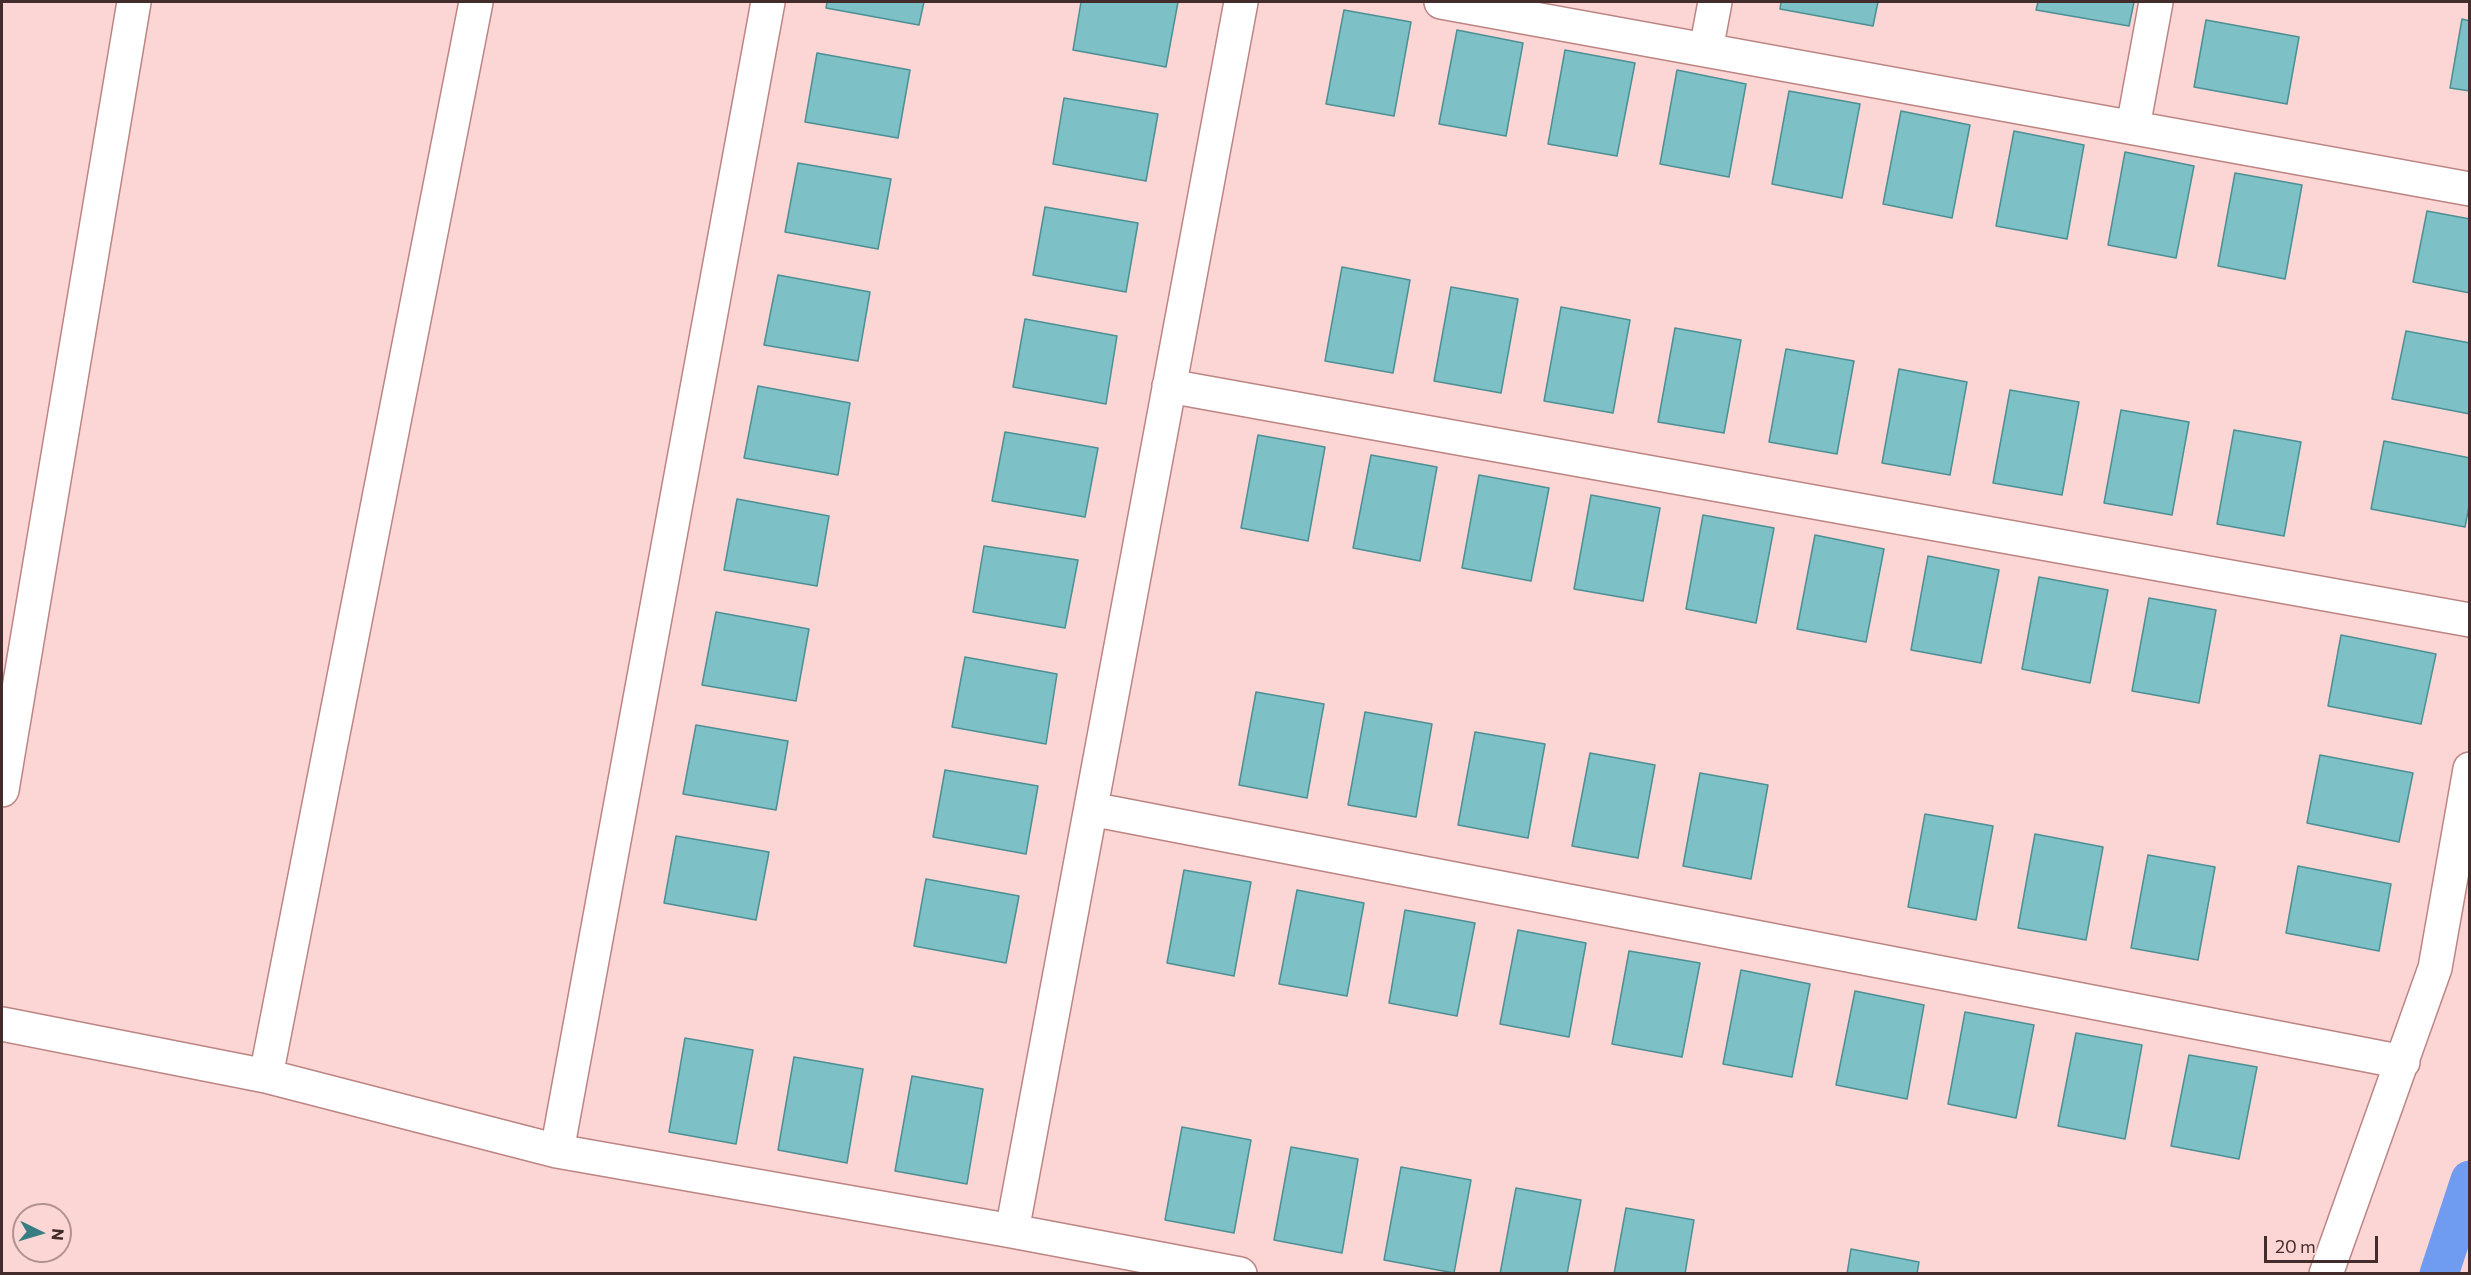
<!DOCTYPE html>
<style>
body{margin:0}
#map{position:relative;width:2471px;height:1275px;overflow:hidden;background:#fbd6d4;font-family:Commissioner,sans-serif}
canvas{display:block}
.frame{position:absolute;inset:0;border:3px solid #432c2b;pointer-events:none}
.north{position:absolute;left:12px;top:1203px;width:60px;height:60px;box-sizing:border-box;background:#fbd6d4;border:2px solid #b19290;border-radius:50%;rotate:95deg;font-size:16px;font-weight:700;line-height:24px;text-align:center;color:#432c2b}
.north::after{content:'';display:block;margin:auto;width:21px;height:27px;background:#367e84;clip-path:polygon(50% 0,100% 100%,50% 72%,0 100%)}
.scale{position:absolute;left:2264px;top:1236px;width:114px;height:27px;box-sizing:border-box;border:3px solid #432c2b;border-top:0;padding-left:8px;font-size:18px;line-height:21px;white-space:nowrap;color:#432c2b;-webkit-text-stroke:4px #fbd6d4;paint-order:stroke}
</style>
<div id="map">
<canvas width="2471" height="1275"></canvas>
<div class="frame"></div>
<div class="north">N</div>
<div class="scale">20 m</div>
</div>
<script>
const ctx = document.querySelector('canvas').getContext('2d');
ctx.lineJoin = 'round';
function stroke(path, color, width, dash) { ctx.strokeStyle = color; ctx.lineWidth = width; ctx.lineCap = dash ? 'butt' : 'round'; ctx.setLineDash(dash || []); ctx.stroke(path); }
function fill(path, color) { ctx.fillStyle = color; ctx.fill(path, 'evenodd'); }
const canal = new Path2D(`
 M2439,1274L2470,1180`);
const building = new Path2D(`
 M827,2H924L919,25L826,8Z
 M1081,2H1178L1166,67L1073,50Z
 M1781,2H1878L1873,26L1780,9Z
 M2038,2H2134L2129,26L2036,10Z
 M1344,10L1411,22L1394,116L1326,104Z
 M2462,19L2470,21V91L2450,88Z
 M2206,20L2299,37L2287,104L2194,87Z
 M1457,30L1523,43L1506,136L1439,124Z
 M1565,50L1635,63L1617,156L1548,144Z
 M817,53L910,70L898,138L805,122Z
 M1677,70L1746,84L1729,177L1660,164Z
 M1789,91L1860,104L1842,198L1772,184Z
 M1064,98L1158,114L1146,181L1053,164Z
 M1901,111L1970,125L1952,218L1883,204Z
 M2014,131L2084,145L2067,239L1996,226Z
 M2125,152L2194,166L2176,258L2108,245Z
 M798,163L891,179L878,249L785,232Z
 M2235,173L2302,185L2285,279L2218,266Z
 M1045,207L1138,223L1126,292L1033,275Z
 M2427,211L2470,219V293L2413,282Z
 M1342,267L1410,280L1393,373L1325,361Z
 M778,275L870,292L858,361L764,345Z
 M1451,287L1518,299L1501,393L1434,381Z
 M1561,307L1630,320L1613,413L1544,401Z
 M1025,319L1117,336L1106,404L1013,387Z
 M1675,328L1741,340L1724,433L1658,422Z
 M2406,331L2470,343V414L2392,399Z
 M1786,349L1854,361L1837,454L1769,442Z
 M1899,369L1967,382L1950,475L1882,463Z
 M758,386L850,403L838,475L744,458Z
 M2010,390L2079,402L2062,495L1993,483Z
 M2121,410L2189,422L2172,515L2104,503Z
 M2234,430L2301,442L2284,536L2217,524Z
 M1005,432L1098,448L1085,517L992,501Z
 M1258,435L1325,447L1308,541L1241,528Z
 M2384,441L2470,458V501L2465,527L2371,509Z
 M1371,455L1437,467L1420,561L1353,548Z
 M1479,475L1549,488L1531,581L1462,568Z
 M1591,495L1660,508L1643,601L1574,589Z
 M737,499L829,516L817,586L724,570Z
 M1703,515L1774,528L1756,623L1686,609Z
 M1815,535L1884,549L1866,642L1797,629Z
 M984,546L1078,560L1065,628L973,612Z
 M1928,556L1999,570L1981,663L1911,650Z
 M2039,577L2108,590L2090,683L2022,669Z
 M2149,598L2216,610L2199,703L2132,691Z
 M716,612L809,629L796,701L702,685Z
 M2341,635L2436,654L2421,724L2328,706Z
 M965,657L1057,674L1046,744L952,727Z
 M1256,692L1324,704L1307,798L1239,785Z
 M1365,712L1432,724L1416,817L1348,805Z
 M696,725L788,741L776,810L683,794Z
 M1475,732L1545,744L1528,838L1458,825Z
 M1590,753L1655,765L1638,858L1572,846Z
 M2320,755L2413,773L2399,842L2307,823Z
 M945,770L1038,786L1026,854L933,837Z
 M1700,773L1768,785L1751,879L1683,866Z
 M1925,814L1993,826L1976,920L1908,907Z
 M2035,834L2103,847L2086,940L2018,928Z
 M676,836L769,852L756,920L664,903Z
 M2148,855L2215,867L2198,960L2131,948Z
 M2298,866L2391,884L2379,951L2286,933Z
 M1184,870L1251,882L1234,976L1167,963Z
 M926,879L1019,896L1006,963L914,946Z
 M1297,890L1364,903L1347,996L1279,984Z
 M1405,910L1475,923L1457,1016L1389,1003Z
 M1518,930L1586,943L1569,1037L1500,1024Z
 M1629,951L1700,963L1682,1057L1612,1044Z
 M1741,970L1810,984L1792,1077L1723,1064Z
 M1855,991L1924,1005L1907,1099L1836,1085Z
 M1965,1012L2034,1025L2016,1118L1948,1104Z
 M2076,1033L2142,1045L2125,1139L2058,1126Z
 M685,1038L753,1050L736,1144L669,1132Z
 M2189,1055L2257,1067L2239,1159L2171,1146Z
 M794,1057L863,1069L847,1163L778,1150Z
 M912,1076L983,1089L967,1184L895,1171Z
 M1182,1127L1251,1140L1234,1233L1165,1220Z
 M1291,1147L1358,1159L1342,1253L1274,1240Z
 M1401,1167L1471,1180L1454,1273L1384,1260Z
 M1516,1188L1581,1200L1567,1274H1500Z
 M1626,1208L1694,1220L1685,1274H1614Z
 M1851,1249L1919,1262L1917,1274H1847Z`);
const minor = new Path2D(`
 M1441,2L2470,189
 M1706,50L1715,2
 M2133,127L2156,2
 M1169,386L2470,620
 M2,790L134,2
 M1091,809L2403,1062
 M2,1024L266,1076L557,1151L1012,1231L1241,2
 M266,1076L476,2
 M557,1151L768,2
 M1012,1231L1240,1274
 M2326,1274L2435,968L2470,769`);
stroke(canal, '#6f9cf0', 39);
fill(building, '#7dc0c5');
stroke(building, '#4c8f94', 1.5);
stroke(minor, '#bc8583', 36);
stroke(minor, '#fff', 33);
</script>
